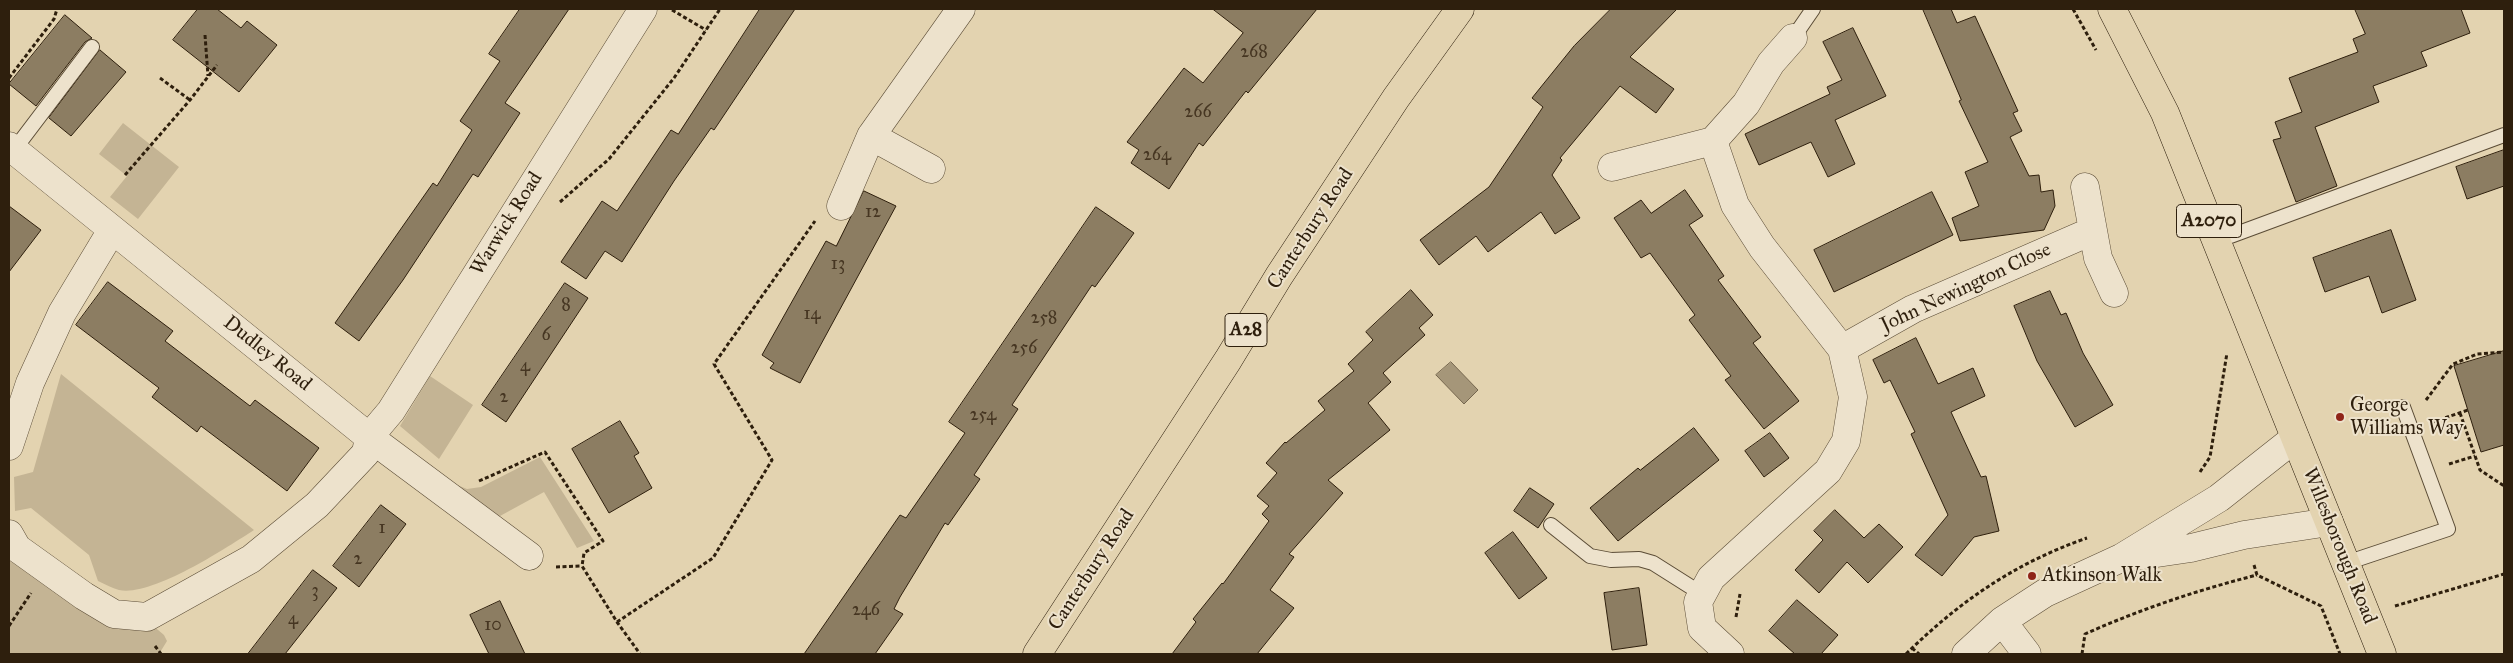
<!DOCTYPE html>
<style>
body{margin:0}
#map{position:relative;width:2513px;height:663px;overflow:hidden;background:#e3d3b0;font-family:"IM FELL Great Primer",serif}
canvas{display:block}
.frame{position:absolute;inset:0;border:10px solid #2e1f0d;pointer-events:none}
</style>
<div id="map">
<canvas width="2513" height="663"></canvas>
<div class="frame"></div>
</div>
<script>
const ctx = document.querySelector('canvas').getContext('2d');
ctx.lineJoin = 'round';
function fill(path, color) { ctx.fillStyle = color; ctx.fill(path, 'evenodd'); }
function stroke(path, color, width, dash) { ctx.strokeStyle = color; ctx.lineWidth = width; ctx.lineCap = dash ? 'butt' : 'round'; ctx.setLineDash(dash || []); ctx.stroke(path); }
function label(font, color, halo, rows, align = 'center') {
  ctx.font = font + ' "IM FELL Great Primer",serif'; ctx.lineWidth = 4; ctx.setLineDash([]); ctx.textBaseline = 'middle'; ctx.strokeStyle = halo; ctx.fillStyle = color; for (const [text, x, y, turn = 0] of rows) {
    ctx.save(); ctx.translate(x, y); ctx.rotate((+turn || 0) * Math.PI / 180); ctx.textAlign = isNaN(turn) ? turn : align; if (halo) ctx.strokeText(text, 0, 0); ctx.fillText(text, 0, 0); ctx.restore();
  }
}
const green = new Path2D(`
 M123,123L179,167L138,219L110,197L127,176L99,154Z
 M61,374L254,530C226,548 152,597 119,590C112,588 105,584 98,581L89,555L31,508L15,511L14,477L33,472Z
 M430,376L473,405L439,459L400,426Z
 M540,457L594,541L577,548L544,492L500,516L486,514L447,481L467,489L481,487Z
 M9,553L25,569L111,628L151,624L164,635L167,641L159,654H9Z`);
const water = new Path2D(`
 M1451,362L1478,390L1464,404L1436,375Z`);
const building = new Path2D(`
 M198,9H217L241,28L247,21L277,45L239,92L173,40Z
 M520,9H569L505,103L520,113L478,177L473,174L403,280L359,341L335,323L433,183L437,186L472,130L460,121L500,61L489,54Z
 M760,9H795L714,130L711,128L674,181L622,262L605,251L586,279L561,262L602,201L617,211L671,130L678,134Z
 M1213,9H1317L1248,93L1246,91L1203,146L1199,143L1169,189L1131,163L1139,150L1127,142L1184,68L1203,83L1243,33Z
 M1611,9H1677L1630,57L1674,89L1656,113L1620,86L1560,158L1562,160L1552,175L1580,218L1555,234L1541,212L1488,252L1476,236L1439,265L1420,240L1489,187L1543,107L1532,98L1574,46Z
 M1923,9H1951L1957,23L1975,16L2018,111L2013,113L2022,131L2010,137L2029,176L2039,175L2041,192L2053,190L2055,206L2044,230L1960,241L1952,218L1979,206L1965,172L1988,162L1959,101L1961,100Z
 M2355,9H2461L2470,33L2421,52L2427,66L2373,86L2379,102L2315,127L2337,186L2296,202L2273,140L2281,138L2275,122L2302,112L2289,78L2358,52L2353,39L2365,34Z
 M65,15L92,38L85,42L36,106L9,84Z
 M1853,28L1886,96L1835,120L1855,164L1828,177L1811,142L1759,165L1745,134L1830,94L1827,87L1842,80L1823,42Z
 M100,50L126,72L71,136L49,118Z
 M2504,150V186L2467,199L2456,167Z
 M1685,190L1703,216L1689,225L1724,276L1718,280L1761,337L1753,343L1799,401L1764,429L1725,380L1731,376L1689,320L1695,315L1650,253L1641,258L1614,218L1641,200L1651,213Z
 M864,191L896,206L800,383L770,368L774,363L762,355L826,241L836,246Z
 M1932,192L1953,235L1834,292L1814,250Z
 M9,206L41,230L9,272Z
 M1096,207L1134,233L1095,287L1092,285L1012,405L1018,409L974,475L980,479L948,525L945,523L900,597L894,609L903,614L875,654H804L900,515L906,518L965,433L949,422Z
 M2391,230L2416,300L2382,313L2369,276L2325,292L2313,258Z
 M108,282L173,331L165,341L250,406L255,400L319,448L287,491L201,426L197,432L152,397L159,388L76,325Z
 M565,283L588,298L506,422L482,405Z
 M1411,290L1433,315L1419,328L1425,335L1383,373L1391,382L1368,403L1390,430L1328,480L1343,493L1289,554L1294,557L1270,590L1294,608L1257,654H1172L1196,622L1193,619L1222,583L1223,584L1269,521L1262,514L1269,506L1257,496L1277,473L1266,463L1285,442L1286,443L1325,410L1318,401L1354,371L1348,364L1373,340L1366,332Z
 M2050,291L2061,315L2066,313L2083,353L2113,405L2075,427L2037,361L2014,306Z
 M1916,338L1938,384L1973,368L1985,396L1951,412L1981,477L1986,476L1999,531L1974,537L1942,576L1915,555L1948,515L1911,434L1915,432L1890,380L1884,383L1873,360Z
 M2504,351V445L2481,452L2454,366Z
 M620,421L639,453L634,456L652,488L609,513L572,449Z
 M1694,428L1719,460L1618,541L1590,508L1638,468L1640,470Z
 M1770,433L1789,458L1764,477L1745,451Z
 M1530,488L1554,504L1538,528L1514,511Z
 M381,505L406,524L359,587L333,566Z
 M1835,510L1864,538L1879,524L1903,547L1868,583L1847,562L1819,593L1795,570L1823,540L1814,531Z
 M1513,532L1547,578L1519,599L1485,553Z
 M313,570L337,588L285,654H248Z
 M1639,588L1647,645L1612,650L1604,593Z
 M1797,600L1838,635L1821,654H1795L1769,631Z
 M500,601L525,654H489L470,615Z`);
const path = new Path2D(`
 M2073,9L2096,50
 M672,10L706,30
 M205,35L208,76
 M9,78L54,19L57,9
 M160,78L190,100
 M125,175L190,100L217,65
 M560,202L609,159L674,78L720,9
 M2426,400L2453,364L2477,354L2504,352
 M2460,413L2480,470L2504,486
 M2433,422L2468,410
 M2449,464L2475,456
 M2200,472L2210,457L2227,353
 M479,481L545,452L603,541L584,553L582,566L617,622L640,654
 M2254,565L2257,575L2321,606L2340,654
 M556,567L582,566
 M2395,606L2504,574
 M1736,617L1740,594
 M617,622L713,558L772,460L714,364L815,221
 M9,626L31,593
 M155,646L161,654
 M1912,648L1919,654
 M1906,654C1960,601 2015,563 2087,538
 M2082,654L2085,634C2141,609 2198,590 2257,575`);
const service = new Path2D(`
 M1793,38L1813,9
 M14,150L92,47
 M2217,241L2504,135
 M1551,525L1590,556L1611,560L1639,559L1653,563L1702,594
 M2346,563L2448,529L2403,407`);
const minor = new Path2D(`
 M871,136L931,169
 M1713,141L1735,205L1762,247L1842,349L1853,397L1846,441L1828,471L1711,578L1698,602L1702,628L1730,654
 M9,146L369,437L529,556
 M1612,167L1713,141L1746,104L1771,63L1793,38
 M2085,187L2098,258L2114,293
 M841,206L871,136L961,9
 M1842,349L1913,309L2092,231
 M9,446L30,383L62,313L112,230
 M9,534L17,548L84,596L114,614L147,617L251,559L317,505L366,453L369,437L391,411L643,9
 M2130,557L2191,548L2244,535L2329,522
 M2002,621L2027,654
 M1966,654L2002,621L2045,593L2121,558L2219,498L2295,438`);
const primary = new Path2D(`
 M2112,9L2165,113L2382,654`);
const trunk = new Path2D(`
 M1037,654L1228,360L1279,276L1396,98L1460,9`);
const markers = [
 [2340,417,5,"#8f2418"],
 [2032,576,5,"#8f2418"]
];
const numberNames = [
 ["268",1254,53],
 ["266",1198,113],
 ["264",1157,156],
 ["12",873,213],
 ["13",838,265],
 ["8",566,306],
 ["14",812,315],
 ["258",1044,319],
 ["6",546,336],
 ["256",1024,349],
 ["4",525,367],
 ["2",504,398],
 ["254",983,416],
 ["1",382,529],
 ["2",358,560],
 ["3",315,592],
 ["246",866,611],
 ["4",293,620],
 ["10",493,626]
];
const shields = [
 [2209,221,65],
 [1246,330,42]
];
const shieldNames = [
 ["A2070",2209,221],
 ["A28",1246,330]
];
const streetNames = [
 ["Warwick Road",507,224,-58],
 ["Canterbury Road",1311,229,-57],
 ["John Newington Close",1966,288,-25],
 ["Dudley Road",267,354,39],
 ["Willesborough Road",2339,546,68],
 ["Canterbury Road",1092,570,-57]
];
const poiNames = [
 ["George",2350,406],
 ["Williams Way",2350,429],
 ["Atkinson Walk",2042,576]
];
fill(green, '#c4b494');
fill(water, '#a59679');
stroke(water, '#75664e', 1);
fill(building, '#8c7d62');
stroke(building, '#2e1f0d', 1);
stroke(service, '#5b4c36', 16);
stroke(minor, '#5b4c36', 29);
stroke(primary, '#2e1f0d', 29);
stroke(trunk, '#2e1f0d', 29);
stroke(path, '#2e1f0d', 3, [4, 2.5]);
stroke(service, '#ede2cc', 14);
stroke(minor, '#ede2cc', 28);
stroke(primary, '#e3d3b0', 28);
stroke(trunk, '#e3d3b0', 28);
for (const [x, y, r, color] of markers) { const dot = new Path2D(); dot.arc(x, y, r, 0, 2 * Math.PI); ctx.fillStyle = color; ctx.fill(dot); stroke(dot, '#ede2cc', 2); }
label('18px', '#463622', null, numberNames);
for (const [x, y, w] of shields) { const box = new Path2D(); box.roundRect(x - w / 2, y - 16.5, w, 33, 4); ctx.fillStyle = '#ede2cc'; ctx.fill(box); stroke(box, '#2e1f0d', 1); }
label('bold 19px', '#2e1f0d', null, shieldNames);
label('20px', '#2e1f0d', '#ede2cc', streetNames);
label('20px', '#2e1f0d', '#ede2cc', poiNames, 'left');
</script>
